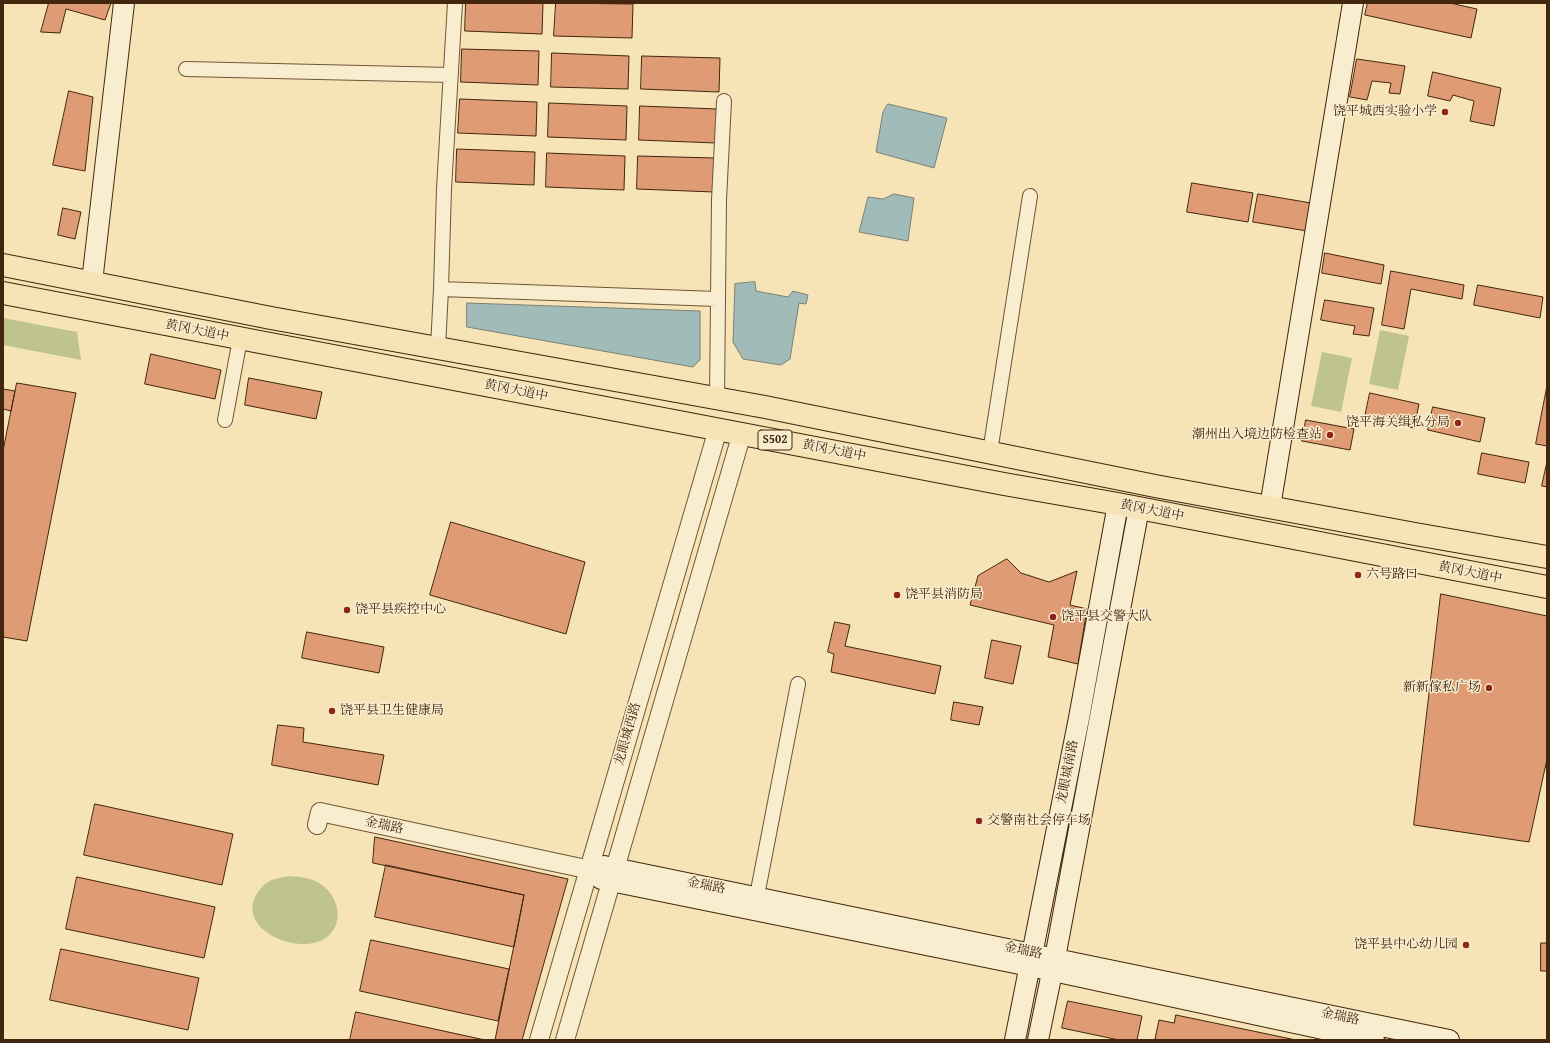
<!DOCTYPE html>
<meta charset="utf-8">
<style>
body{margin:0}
#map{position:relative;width:1550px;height:1043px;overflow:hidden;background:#f6e4b6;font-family:"Gentium Book Plus",serif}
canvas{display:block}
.frame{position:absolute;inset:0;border:4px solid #42260d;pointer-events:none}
</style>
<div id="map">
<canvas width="1550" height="1043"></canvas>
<div class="frame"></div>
</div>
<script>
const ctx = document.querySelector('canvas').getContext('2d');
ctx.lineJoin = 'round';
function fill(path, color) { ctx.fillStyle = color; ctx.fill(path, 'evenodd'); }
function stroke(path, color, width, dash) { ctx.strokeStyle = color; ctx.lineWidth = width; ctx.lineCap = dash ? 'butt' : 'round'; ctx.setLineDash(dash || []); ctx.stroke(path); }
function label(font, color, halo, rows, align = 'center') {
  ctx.font = font + ' "Gentium Book Plus","Noto Serif SC",serif'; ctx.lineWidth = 3; ctx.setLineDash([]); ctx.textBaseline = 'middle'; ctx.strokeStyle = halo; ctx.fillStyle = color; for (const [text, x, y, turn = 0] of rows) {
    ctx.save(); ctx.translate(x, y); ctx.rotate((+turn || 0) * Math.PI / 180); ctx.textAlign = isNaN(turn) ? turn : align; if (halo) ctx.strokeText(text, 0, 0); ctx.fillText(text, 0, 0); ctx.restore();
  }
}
const green = new Path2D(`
 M3,318L77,332L81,360L3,345Z
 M1380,330L1409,336L1398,390L1369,384Z
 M1322,352L1352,358L1341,412L1311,406Z
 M290,876C301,877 313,878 322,885C340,898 345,926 324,939C299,955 239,931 255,897C259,890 264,883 272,880C278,878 284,877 290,876Z`);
const water = new Path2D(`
 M888,104L947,118L934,168L876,152L883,112Z
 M894,194L914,198L908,241L859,232L868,197L883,199Z
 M755,282L756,291L788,297L793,291L808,295L806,304L799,303L790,359L781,365L743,359L733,342L735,284Z
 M467,303L700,311V360L693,367L467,327Z`);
const building = new Path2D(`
 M49,3H111L105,20L66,9L60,33L41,32Z
 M466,3H543L542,34L465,31Z
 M556,3L633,4L632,38L554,36Z
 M1368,3H1450L1477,9L1471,38L1365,15Z
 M462,49L539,51L538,85L461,82Z
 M552,53L629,56L628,89L551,87Z
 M642,56L720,58L719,92L641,89Z
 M1357,59L1405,66L1400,94L1389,93L1391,83L1372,81L1367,100L1350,97Z
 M1433,72L1501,88L1494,126L1470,121L1474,101L1453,95L1450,101L1428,96Z
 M69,91L93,97L85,171L53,165Z
 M460,99L537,102L536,136L458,133Z
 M549,103L627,106L626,140L548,137Z
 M640,106L718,109L716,143L639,140Z
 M457,149L535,152L534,185L456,182Z
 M547,153L625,156L624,190L546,187Z
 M638,156L715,158L714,192L637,189Z
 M1192,183L1253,193L1248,222L1187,212Z
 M1258,194L1311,203L1307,231L1253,222Z
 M63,208L81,212L75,239L58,235Z
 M1325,253L1384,265L1381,284L1322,273Z
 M1391,271L1464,285L1462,299L1411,289L1404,329L1382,325Z
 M1478,285L1543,297L1540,318L1474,305Z
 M1325,300L1374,308L1369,336L1353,334L1355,326L1321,320Z
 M151,354L221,370L215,399L145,384Z
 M249,378L322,392L316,419L245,405Z
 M17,383L76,393L27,641L3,637V451Z
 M1547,386V446L1536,444Z
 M3,389L15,391L11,411L3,409Z
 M1370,393L1419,404L1414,428L1365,417Z
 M1433,407L1485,418L1480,442L1428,430Z
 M1306,420L1354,429L1350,450L1302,441Z
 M1482,453L1529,462L1525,483L1478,474Z
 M1547,462V487L1542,486Z
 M451,522L585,562L566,634L430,595Z
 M1007,559L1021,573L1049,582L1077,571L1070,605L1087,609L1078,664L1048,657L1054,625L970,605L978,576Z
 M1441,594L1547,616V759L1529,842L1414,825Z
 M835,622L850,625L845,646L941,666L935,694L831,672L834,654L828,652Z
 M307,632L384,647L379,673L302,658Z
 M992,640L1021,646L1013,684L985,678Z
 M954,702L983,707L979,725L951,720Z
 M278,725L304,728L303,742L384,755L378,785L272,765Z
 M95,804L233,834L222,885L84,855Z
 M375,837L568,879L522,1040H495L524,895L373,863Z
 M386,865L524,895L514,947L375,917Z
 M77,877L215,907L204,958L66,929Z
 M371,940L509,969L498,1021L360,991Z
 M1541,943H1547V971H1541Z
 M61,949L199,978L188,1030L50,1000Z
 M1068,1001L1142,1016L1137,1040H1119L1062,1028Z
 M356,1012L485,1040H350Z
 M1176,1015L1296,1040H1161L1155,1039L1159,1020L1174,1023Z`);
const minor = new Path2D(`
 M186,69L451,75
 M441,289L717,299
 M438,348L441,289L444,189L455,3
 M717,398L719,200L724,101
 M225,420L240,339
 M990,452L1030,196
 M755,906L798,684`);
const tertiary = new Path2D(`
 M317,825L320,812L600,872
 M539,1040L718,429
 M565,1040L742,433`);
const secondary = new Path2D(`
 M92,282L124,3
 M1270,507L1353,3
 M1015,1040L1079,718L1118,504
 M1038,1040L1055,958L1139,508
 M1374,1040L1030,966L601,879L604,866L1449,1040`);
const primary = new Path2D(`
 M3,265L271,318L765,407L1155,486L1415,534L1547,557
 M3,293L1004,484L1118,504L1547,587`);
const markers = [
 [1445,112,4,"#8f2418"],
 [1458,423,4,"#8f2418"],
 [1330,435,4,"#8f2418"],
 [1358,575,4,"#8f2418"],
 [897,595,4,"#8f2418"],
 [347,610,4,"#8f2418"],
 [1053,617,4,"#8f2418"],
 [1489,688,4,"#8f2418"],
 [332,711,4,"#8f2418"],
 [979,821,4,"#8f2418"],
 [1466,945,4,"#8f2418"]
];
const shields = [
 [775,440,34]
];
const shieldNames = [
 ["S502",775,440]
];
const poiNames = [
 ["饶平城西实验小学",1437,112,"right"],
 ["饶平海关缉私分局",1450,423,"right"],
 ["潮州出入境边防检查站",1322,435,"right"],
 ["六号路口",1366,575],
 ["饶平县消防局",905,595],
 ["饶平县疾控中心",355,610],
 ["饶平县交警大队",1061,617],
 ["新新傢私广场",1481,688,"right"],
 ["饶平县卫生健康局",340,711],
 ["交警南社会停车场",987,821],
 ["饶平县中心幼儿园",1458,945,"right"]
];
const streetNames = [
 ["黄冈大道中",197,331,11],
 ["黄冈大道中",516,391,11],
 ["黄冈大道中",834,451,11],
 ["黄冈大道中",1152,511,11],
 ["黄冈大道中",1470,573,11],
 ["龙眼城西路",628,734,-74],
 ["龙眼城南路",1068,772,-79],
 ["金瑞路",384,826,12],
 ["金瑞路",706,886,11],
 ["金瑞路",1023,951,12],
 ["金瑞路",1340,1017,12]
];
fill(green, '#bec48c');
fill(water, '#a1bcb8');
stroke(water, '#7b8074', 1);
fill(building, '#de9b74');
stroke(building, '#42260d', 1);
stroke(minor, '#6f5637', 16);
stroke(tertiary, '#6f5637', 20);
stroke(secondary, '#42260d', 22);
stroke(primary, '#42260d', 24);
stroke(minor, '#f9edd0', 14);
stroke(tertiary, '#f9edd0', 18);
stroke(secondary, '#f9edd0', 20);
stroke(primary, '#f6e4b6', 22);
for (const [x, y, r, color] of markers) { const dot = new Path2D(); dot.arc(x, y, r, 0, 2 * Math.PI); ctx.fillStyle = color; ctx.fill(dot); stroke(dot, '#f9edd0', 1.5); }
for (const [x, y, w] of shields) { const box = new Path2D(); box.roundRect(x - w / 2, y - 10, w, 20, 3); ctx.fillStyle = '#f9edd0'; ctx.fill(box); stroke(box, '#42260d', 1); }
label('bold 12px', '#42260d', null, shieldNames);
label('13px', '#42260d', '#f9edd0', poiNames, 'left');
label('13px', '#42260d', '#f9edd0', streetNames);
</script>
